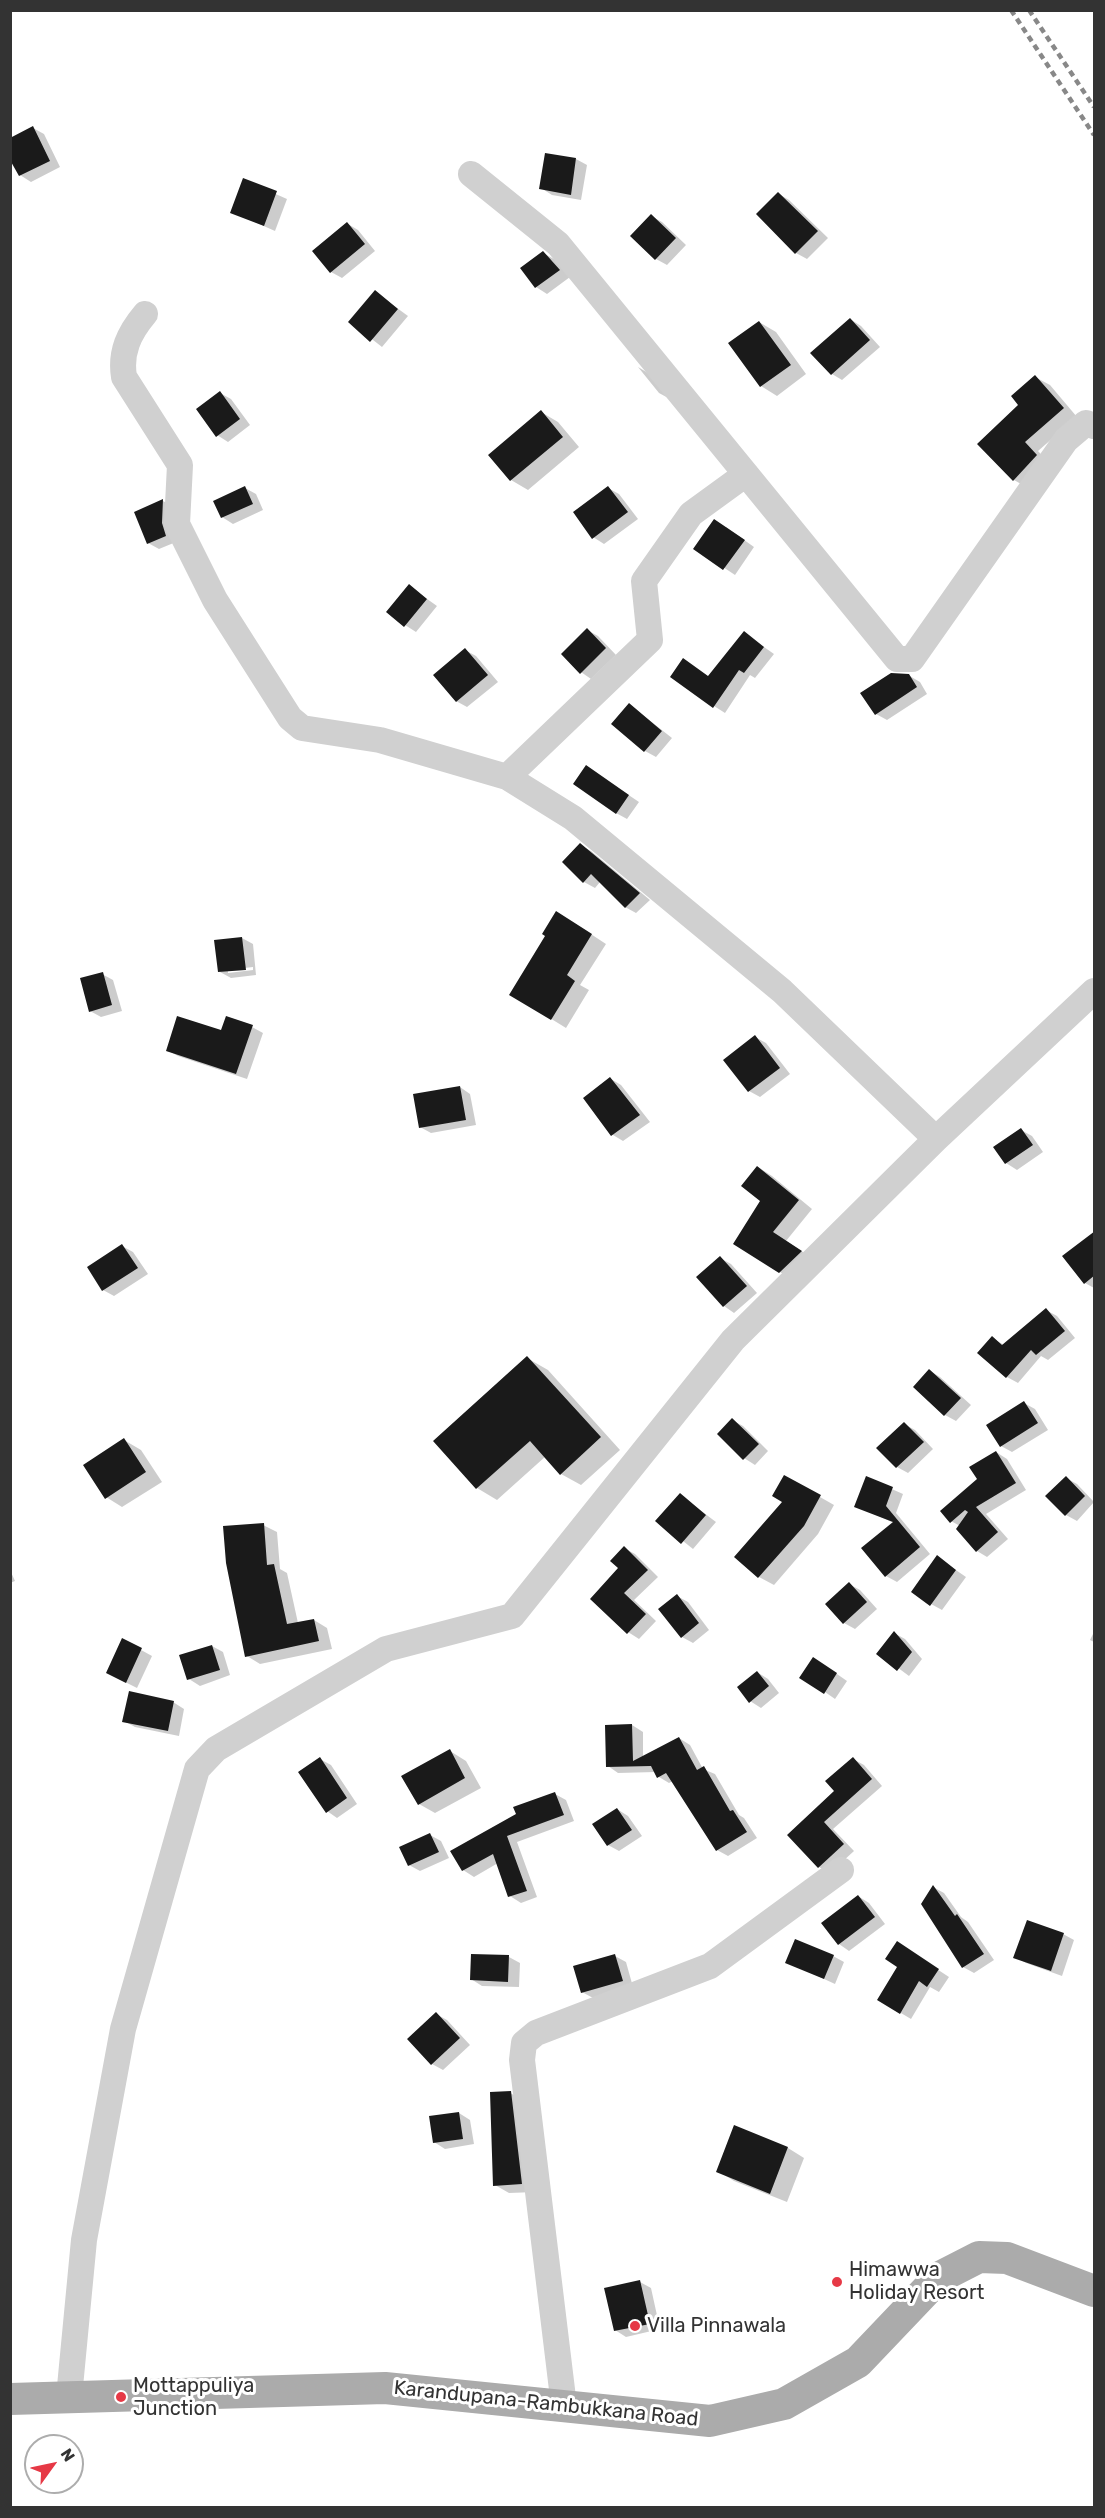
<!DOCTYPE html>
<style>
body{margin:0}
#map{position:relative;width:1105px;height:2518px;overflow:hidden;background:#fff;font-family:Rubik,sans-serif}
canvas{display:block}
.frame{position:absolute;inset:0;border:12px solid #333;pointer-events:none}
.north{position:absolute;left:24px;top:2434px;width:60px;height:60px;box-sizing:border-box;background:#fff;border:2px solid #adadad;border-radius:50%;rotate:57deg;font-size:16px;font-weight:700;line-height:24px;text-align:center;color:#333}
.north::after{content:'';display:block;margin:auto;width:21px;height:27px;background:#e63946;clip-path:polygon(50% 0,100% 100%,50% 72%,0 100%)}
</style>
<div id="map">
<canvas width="1105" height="2518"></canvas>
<div class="frame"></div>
<div class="north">N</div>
</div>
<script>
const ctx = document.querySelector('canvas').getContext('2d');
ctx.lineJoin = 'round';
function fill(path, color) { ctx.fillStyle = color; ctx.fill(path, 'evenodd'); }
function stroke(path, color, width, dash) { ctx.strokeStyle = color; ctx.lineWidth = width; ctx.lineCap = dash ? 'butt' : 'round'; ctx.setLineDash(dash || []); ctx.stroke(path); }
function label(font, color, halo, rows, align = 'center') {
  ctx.font = font + ' Rubik,sans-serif'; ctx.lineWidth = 6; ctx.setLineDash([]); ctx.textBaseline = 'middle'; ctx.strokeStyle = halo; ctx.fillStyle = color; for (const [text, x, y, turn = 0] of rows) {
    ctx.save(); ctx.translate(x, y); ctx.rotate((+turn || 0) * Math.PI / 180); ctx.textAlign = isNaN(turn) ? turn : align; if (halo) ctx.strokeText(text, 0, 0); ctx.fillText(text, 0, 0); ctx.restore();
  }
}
const shadow = new Path2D(`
 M33,128L44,134L60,167L31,182L20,175Z
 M576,159L587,165L581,200L552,195L541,188Z
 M244,180L287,199L275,231L232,212Z
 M779,194L789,200L828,238L807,259L796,253L758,214Z
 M651,216L662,222L686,245L667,265L656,259Z
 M348,224L358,230L375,251L342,278L331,272Z
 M543,253L554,259L570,277L547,294L536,287L522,268Z
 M375,292L408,316L382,347L350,322Z
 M850,319L861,326L880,347L842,380L832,374Z
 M759,322L776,332L806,374L777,396L761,386Z
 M638,367L648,373L670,399L659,393Z
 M1035,377L1050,385L1077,417L1038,451L1050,464L1028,488L1014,480L1020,405Z
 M220,393L231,399L250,425L228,442L217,435Z
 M541,412L558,422L579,447L528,490L511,480L490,455Z
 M245,488L256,494L263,510L233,524L222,517Z
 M608,488L619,494L638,519L604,544L593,537Z
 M163,501L174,507L176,542L159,549L148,543L135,513Z
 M726,527L754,547L735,575L696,549Z
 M409,586L437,606L416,632L405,625Z
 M587,630L598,636L616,655L591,679L581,672Z
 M744,633L774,654L755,678L750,675L725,713L714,706L709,677Z
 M465,650L476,656L498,682L467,707L456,701Z
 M908,675L920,682L927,694L887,720L876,714Z
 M630,705L672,738L656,757L645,751Z
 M587,767L639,802L627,819L616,813Z
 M580,845L591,851L650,900L636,913L625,907L600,882L595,888L584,882Z
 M571,921L606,944L580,985L589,990L566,1028L511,994Z
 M242,938L253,944L256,975L231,978L220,972ZM253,967V970L228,973V970Z
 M102,974L113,980L122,1011L101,1017L90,1011Z
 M252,1027L263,1033L247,1079L178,1056L167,1050L222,1032Z
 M755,1037L766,1043L790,1074L760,1097L749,1091Z
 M611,1079L621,1085L650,1122L623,1141L613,1135L585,1098Z
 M460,1087L470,1094L476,1125L431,1133L420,1127Z
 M1021,1130L1032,1136L1043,1152L1017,1170L1006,1163L995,1147Z
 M758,1167L772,1176L812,1209L786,1241L815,1260L794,1281L780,1272L762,1201Z
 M1094,1233V1288L1085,1283Z
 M122,1246L133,1252L148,1274L114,1296L103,1290Z
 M720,1258L731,1264L757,1293L734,1313L724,1306Z
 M1046,1310L1057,1316L1075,1338L1048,1360L1041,1356L1018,1383L1007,1377L979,1353L992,1338L1004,1345Z
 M527,1358L548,1370L620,1450L581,1485L561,1474L546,1456L497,1500L477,1488Z
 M930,1371L940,1377L971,1405L956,1421L945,1415L915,1387Z
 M1024,1403L1035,1409L1048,1430L1012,1452L1001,1446Z
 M732,1420L743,1426L768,1451L755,1465L744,1458Z
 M904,1424L915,1430L933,1449L908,1473L897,1467Z
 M124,1440L141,1450L162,1482L122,1507L106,1497Z
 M996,1452L1007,1459L1026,1490L986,1514L1008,1539L987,1557L977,1551L960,1526L951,1521Z
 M785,1477L834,1505L818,1534L774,1585L759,1577L736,1557L784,1501Z
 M867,1478L903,1494L896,1513L930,1554L897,1582L886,1576L894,1523L856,1506Z
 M1066,1478L1077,1484L1094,1502L1077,1521L1066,1515Z
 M680,1495L716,1522L693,1549L658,1521Z
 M263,1525L277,1532L280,1569L287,1573L298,1623L314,1620L327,1628L332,1649L260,1664L247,1656Z
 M624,1548L635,1554L658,1577L634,1600L656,1621L639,1639L628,1632L620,1568Z
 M937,1557L966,1577L942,1610L931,1604Z
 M10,1570L15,1581L10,1583Z
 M849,1584L860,1590L877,1609L855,1629L844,1623Z
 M677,1596L688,1602L709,1630L693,1643L682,1637Z
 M1094,1632V1642L1090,1640Z
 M894,1633L905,1639L922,1659L909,1676L878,1653Z
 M123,1640L152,1656L137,1688L119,1679Z
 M212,1646L223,1652L230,1675L200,1686L189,1679Z
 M824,1665L847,1681L835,1699L825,1692Z
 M757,1672L768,1679L779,1693L761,1708L750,1701Z
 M173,1702L184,1709L179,1736L135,1727L124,1721Z
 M632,1725L643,1732V1757L679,1738L690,1745L703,1769L715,1774L739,1815L744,1818L757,1838L728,1856L717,1850L673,1781L669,1783L659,1777L656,1772L618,1773L608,1766Z
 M450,1751L466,1761L481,1788L435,1813L419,1804Z
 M320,1759L331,1765L357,1804L337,1818L327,1811Z
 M853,1759L864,1765L882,1786L833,1829L854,1851L830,1873L819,1867L789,1835L836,1791Z
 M555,1794L566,1800L574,1821L517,1842L537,1897L521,1903L510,1896L498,1863L474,1877L463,1870Z
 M617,1809L628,1816L642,1836L619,1851L608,1845Z
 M430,1835L441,1841L449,1858L420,1871L409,1865Z
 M933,1887L944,1893L961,1917L968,1922L994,1960L974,1973L963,1967Z
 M858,1896L869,1903L885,1924L849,1951L839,1944Z
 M1063,1934L1074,1940L1062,1976L1026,1963L1015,1957Z
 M908,1950L949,1977L939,1992L930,1987L911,2019L879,2000Z
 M615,1956L626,1962L633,1987L593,1998L582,1992Z
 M833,1956L844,1962L835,1984L787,1962Z
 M509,1957L520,1963L519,1987L482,1986L471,1979Z
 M436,2014L447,2020L470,2045L443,2070L432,2064Z
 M510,2093L525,2101L536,2192L509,2193L495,2185Z
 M459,2113L470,2120L474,2144L445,2149L434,2142Z
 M735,2127L788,2148L804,2158L787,2202L734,2181L718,2171Z
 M640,2282L651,2288L660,2329L626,2337L615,2330Z`);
const building = new Path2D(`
 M33,126L50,161L19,176L10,160V138Z
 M545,153L576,158L571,195L539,189Z
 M243,178L277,191L264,226L230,213Z
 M778,192L818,231L795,254L756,214Z
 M651,214L676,238L655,260L630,236Z
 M347,222L365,244L330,273L312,251Z
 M543,251L560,270L535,288L520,268Z
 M375,290L398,309L370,342L348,322Z
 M850,318L870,340L831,375L810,353Z
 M759,321L791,365L760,387L728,343Z
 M1035,375L1064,408L1025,442L1037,455L1013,481L977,444L1018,405L1011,396Z
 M220,391L240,419L216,437L196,409Z
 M541,410L563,437L510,481L488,455Z
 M245,486L253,504L221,518L213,501Z
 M608,486L628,512L592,539L573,512Z
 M163,499L162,523L166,536L147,544L134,512Z
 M714,519L745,540L723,570L693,549Z
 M409,584L427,599L404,627L386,612Z
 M587,628L606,648L580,674L561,654Z
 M744,631L764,647L744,673L739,670L713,708L670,677L683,658L708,676Z
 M465,648L488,675L456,702L433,675Z
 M891,673L909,674L917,687L875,715L860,693Z
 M629,703L662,731L644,752L611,724Z
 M586,765L629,795L616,814L573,784Z
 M580,843L640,893L625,908L591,874L583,883L562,862Z
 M556,911L592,934L567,975L575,981L551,1020L509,995L545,936L542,934Z
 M242,937L246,970L218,972L214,940Z
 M103,972L112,1005L89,1012L80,978Z
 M177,1016L221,1030L226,1016L253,1025L236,1074L166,1051Z
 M755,1035L780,1068L748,1092L723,1060Z
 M610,1077L640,1115L611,1136L583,1098Z
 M460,1086L466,1120L419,1128L413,1094Z
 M1021,1128L1033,1145L1005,1164L993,1147Z
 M757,1166L799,1200L773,1232L802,1251L779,1273L733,1244L760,1201L741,1186Z
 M1095,1231V1275L1084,1284L1062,1256Z
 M122,1244L138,1268L102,1291L87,1267Z
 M720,1256L747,1286L723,1307L696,1277Z
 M1046,1308L1065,1331L1036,1355L1031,1350L1006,1378L977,1353L992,1336L1002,1345Z
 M527,1356L601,1437L560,1475L530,1441L476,1489L433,1441Z
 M929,1369L961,1398L944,1416L913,1387Z
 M1024,1401L1038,1423L1000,1447L986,1425Z
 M732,1418L759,1444L743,1460L717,1434Z
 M904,1422L924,1442L896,1468L876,1448Z
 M124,1438L146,1472L105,1499L83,1465Z
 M996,1451L1016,1483L976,1507L998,1532L976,1552L956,1529L968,1512L965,1510L950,1523L940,1511L977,1479L969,1467Z
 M784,1475L821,1495L804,1526L758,1578L734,1557L782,1502L772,1496Z
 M866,1476L893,1487L886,1506L920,1547L885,1577L861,1548L893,1522L854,1507Z
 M1066,1476L1085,1496L1065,1516L1045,1496Z
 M680,1493L706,1515L681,1544L655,1521Z
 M264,1523L267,1565L274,1564L287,1624L314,1619L319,1641L245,1657L226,1563L223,1526Z
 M624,1546L648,1570L624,1593L646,1614L627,1634L590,1599L618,1568L610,1561Z
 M937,1555L956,1570L930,1606L911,1592Z
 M849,1582L867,1602L843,1624L825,1604Z
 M677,1594L699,1623L681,1638L658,1609Z
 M894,1631L912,1652L897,1671L876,1654Z
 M122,1638L142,1648L126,1683L106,1673Z
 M212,1645L220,1670L187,1680L179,1655Z
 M813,1657L837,1673L824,1694L799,1678Z
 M757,1671L769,1686L749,1703L737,1687Z
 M129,1691L174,1701L168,1731L122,1722Z
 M632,1724L633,1761L679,1737L697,1770L704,1766L730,1811L733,1810L747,1832L716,1851L666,1773L657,1778L651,1766L606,1767L605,1725Z
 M450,1749L465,1778L418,1805L401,1776Z
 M320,1757L347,1798L326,1813L298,1772Z
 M853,1757L872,1779L824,1822L844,1844L818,1868L787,1835L834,1791L825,1781Z
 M555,1792L564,1815L507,1836L527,1891L508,1897L493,1854L462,1871L450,1851L516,1814L513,1807Z
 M617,1808L632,1830L607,1846L592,1824Z
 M430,1833L439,1852L408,1866L399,1847Z
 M933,1885L955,1916L957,1914L984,1954L962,1968L921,1904Z
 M858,1895L875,1917L838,1945L821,1923Z
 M1027,1920L1064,1933L1051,1971L1013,1958Z
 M795,1939L834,1955L824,1979L785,1963Z
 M897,1941L939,1969L927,1987L919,1981L900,2014L877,2000L897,1967L885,1959Z
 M471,1954L509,1955L508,1982L470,1980Z
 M615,1954L623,1981L581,1993L573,1966Z
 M436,2012L460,2038L431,2065L407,2039Z
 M511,2091L522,2184L493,2186L490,2092Z
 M459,2112L463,2139L433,2143L429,2116Z
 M734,2125L788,2147L770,2194L716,2172Z
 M640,2280L650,2324L614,2331L604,2288Z`);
const minor = new Path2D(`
 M471,174L558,244L897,659H912L1066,440L1086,423L1094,426
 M145,314C129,333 120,352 124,377L180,465L177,524L215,600L290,718L302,728L380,740L507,777L573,818L782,991L936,1139
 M507,777L650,640L644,581L691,514L746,474
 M69,2397L84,2240L123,2029L197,1769L216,1749L386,1649L512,1616L733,1340L936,1139L1094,991
 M564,2406L522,2060L524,2043L536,2033L710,1966L841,1870`);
const major = new Path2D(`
 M10,2399L385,2388L710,2421L784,2404L858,2362L938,2278L979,2257L1007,2258L1094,2291`);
const rail = new Path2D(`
 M1011,10L1094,135
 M1029,10L1094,107`);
const markers = [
 [837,2282,6,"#e63946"],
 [635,2326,6,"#e63946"],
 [121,2397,6,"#e63946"]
];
const poiNames = [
 ["Himawwa",849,2270],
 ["Holiday Resort",849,2293],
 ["Villa Pinnawala",647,2326],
 ["Mottappuliya",133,2386],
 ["Junction",133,2409]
];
const streetNames = [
 ["Karandupana-Rambukkana Road",546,2404,6]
];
fill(shadow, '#0003');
fill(building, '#1a1a1a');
stroke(minor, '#d0d0d0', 26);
stroke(major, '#ababab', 32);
stroke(rail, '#888', 4.5, [6, 4.5]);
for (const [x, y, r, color] of markers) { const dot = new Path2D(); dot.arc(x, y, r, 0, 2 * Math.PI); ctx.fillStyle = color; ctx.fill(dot); stroke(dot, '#fff', 2); }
label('20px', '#333', '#fff', poiNames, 'left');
label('20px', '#333', '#fff', streetNames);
</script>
